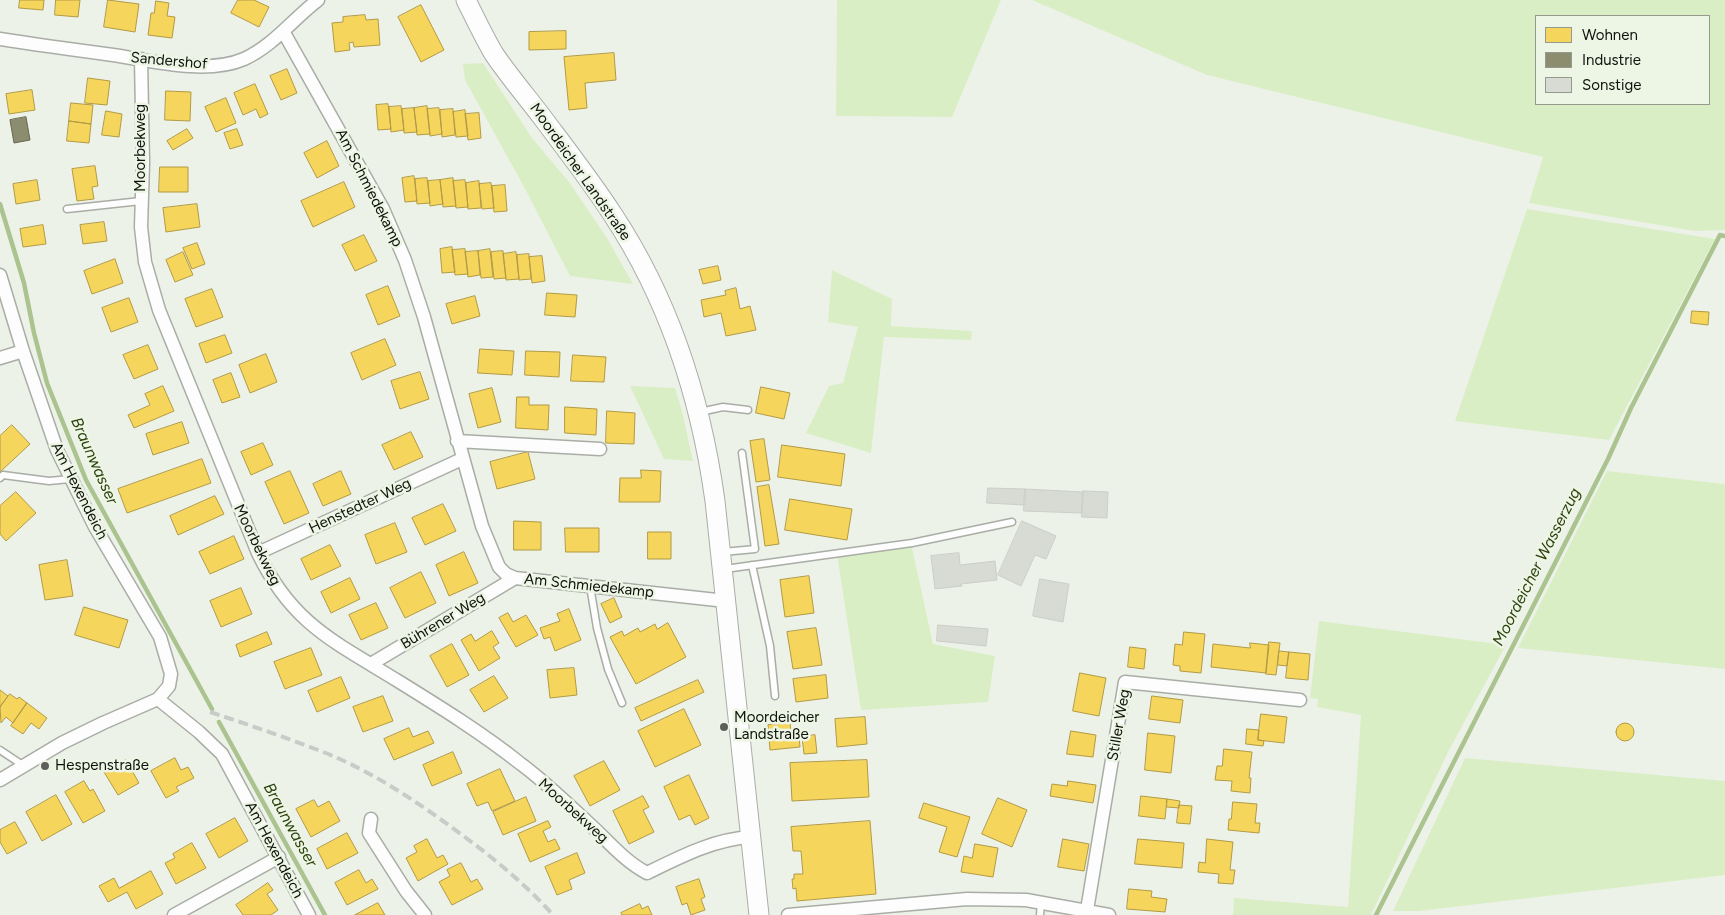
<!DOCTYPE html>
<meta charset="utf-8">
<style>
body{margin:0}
#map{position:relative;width:1725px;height:915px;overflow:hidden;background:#edf2e8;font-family:Figtree,sans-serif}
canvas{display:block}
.legend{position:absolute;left:1535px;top:15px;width:175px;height:90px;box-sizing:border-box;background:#edf5e5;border:1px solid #949a8e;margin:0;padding:6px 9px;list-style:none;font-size:15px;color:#0f120c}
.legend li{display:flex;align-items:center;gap:10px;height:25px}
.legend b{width:25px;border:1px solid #949a8e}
</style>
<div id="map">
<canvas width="1725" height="915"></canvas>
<ul class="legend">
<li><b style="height:14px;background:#f6d55c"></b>Wohnen</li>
<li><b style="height:14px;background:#8c8c6e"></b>Industrie</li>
<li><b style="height:14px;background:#d7dbd4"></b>Sonstige</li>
</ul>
</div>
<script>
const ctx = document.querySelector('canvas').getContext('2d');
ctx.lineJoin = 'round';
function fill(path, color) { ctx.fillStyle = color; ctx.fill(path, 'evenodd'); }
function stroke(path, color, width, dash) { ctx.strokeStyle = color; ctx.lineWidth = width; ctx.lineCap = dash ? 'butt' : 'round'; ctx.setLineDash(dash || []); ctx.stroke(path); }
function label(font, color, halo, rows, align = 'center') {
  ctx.font = font + ' Figtree,sans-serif'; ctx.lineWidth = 5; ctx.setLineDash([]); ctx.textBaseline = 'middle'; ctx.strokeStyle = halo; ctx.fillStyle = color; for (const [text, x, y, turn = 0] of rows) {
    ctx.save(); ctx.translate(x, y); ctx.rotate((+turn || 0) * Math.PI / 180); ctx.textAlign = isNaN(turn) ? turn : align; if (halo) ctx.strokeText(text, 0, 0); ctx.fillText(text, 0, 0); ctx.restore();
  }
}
const green = new Path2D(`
 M837,0H1001L952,117L836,116Z
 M1032,0H1725V230L1695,231L1529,203L1543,157L1207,75ZM1709,16V104H1536V16Z
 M483,63L532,138L569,182L607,238L633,284L570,276L523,185L465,80L463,64Z
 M1527,209L1715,239L1609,440L1455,421Z
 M832,270L892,299L891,326L972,331L971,340L884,337L871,453L806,433L829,386L843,383L858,327L828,322Z
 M630,386L675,388L682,411L693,461L664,459Z
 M1607,471L1725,484V669L1518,648Z
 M911,543L933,644L995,656L988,702L861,710L837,554Z
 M1319,621L1506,645L1448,752L1371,915H1233L1234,898L1348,907L1361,715L1317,707L1318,699L1310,698Z
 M1465,758L1725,781V875L1419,911H1393Z`);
const homes = new Path2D(`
 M20,0H44L43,10L19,8Z
 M56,0H80L78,17L55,15Z
 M108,0L139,4L135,32L104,27Z
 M238,0H254L269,7L259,27L231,13Z
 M156,1L169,3L167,16L175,17L172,38L148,35L151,13H154Z
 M421,5L444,50L421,62L398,17Z
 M365,15L366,20L378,19L380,45L354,47L353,42L349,43L350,50L335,52L332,23L343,22V17Z
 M566,31V49L529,50V32Z
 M614,53L616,80L585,83L587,108L569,110L564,57Z
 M287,69L297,93L281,100L270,76Z
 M88,78L110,81L107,105L85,103Z
 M255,84L268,114L260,118L256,109L243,115L234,93Z
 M32,90L35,110L9,114L6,94Z
 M166,91L191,92L190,121L165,120Z
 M226,98L236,123L216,132L205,107Z
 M71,103L93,105L91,124L69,121Z
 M388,104L391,129L378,130L376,105Z
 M401,106L404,130L391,132L389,107Z
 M427,106L430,134L417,135L414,108Z
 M414,108L417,132L404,133L402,109Z
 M439,108L442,134L430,136L427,109Z
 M453,109L455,135L442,137L440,110Z
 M465,110L468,136L456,137L453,112Z
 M106,111L122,114L119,137L102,135Z
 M479,113L481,138L468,140L465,114Z
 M69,121L91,124L89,143L67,141Z
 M187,129L193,138L173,150L167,141Z
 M237,129L243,145L230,149L224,133Z
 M327,141L339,166L317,178L304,153Z
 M95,166L98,186L92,187L94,199L77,201L72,169Z
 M160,167H188V192H159Z
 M414,176L417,201L405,202L402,178Z
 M427,178L430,203L417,204L415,179Z
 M453,178L456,206L443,207L440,180Z
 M37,180L40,200L16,204L13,184Z
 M440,180L443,204L430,206L428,181Z
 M465,180L468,207L456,208L453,181Z
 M479,181L481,208L468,209L466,183Z
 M344,182L355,207L313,227L301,201Z
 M491,183L494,208L482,209L479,184Z
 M505,185L507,211L494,212L492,186Z
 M197,204L200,227L166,232L163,208Z
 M104,222L107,241L83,244L80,225Z
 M43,225L46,244L23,247L20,229Z
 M364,235L377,261L355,271L342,245Z
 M197,243L205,264L192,269L183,248Z
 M452,247L455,272L442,273L440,249Z
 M465,249L468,274L455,275L452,250Z
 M490,249L493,277L481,278L478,251Z
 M478,251L480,275L468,277L465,252Z
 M503,251L506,278L494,279L491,252Z
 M183,252L193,275L175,282L166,260Z
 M516,252L519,279L506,280L503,254Z
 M529,254L531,279L519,280L517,255Z
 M542,256L545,281L532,283L529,257Z
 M115,259L123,283L92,294L84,271Z
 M718,266L721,280L703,284L699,270Z
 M388,286L400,316L378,325L366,295Z
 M736,288L740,309L750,306L756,330L726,336L721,313L704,317L701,300L726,295L725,291Z
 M212,289L223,317L196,327L185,299Z
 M547,293L577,295L575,317L545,315Z
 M475,296L480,316L452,324L446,304Z
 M129,298L138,322L111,332L102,308Z
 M1692,311L1709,312L1708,325L1691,323Z
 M225,335L232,353L206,363L199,344Z
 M385,339L396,365L362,380L351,353Z
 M148,345L158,369L134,379L123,355Z
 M480,349L514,351L512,375L478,373Z
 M526,351L560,352L559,377L525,375Z
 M266,354L277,382L250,393L239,365Z
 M573,355L606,357L604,382L571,381Z
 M420,372L429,399L400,409L391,381Z
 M231,373L240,397L222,403L213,380Z
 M163,386L174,411L134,428L128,415L150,405L145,394Z
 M761,387L790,393L784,419L756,413Z
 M492,388L501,422L478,428L469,394Z
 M517,397H529V405H549L548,430L516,428Z
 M565,407L597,409L596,435L565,433Z
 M607,411L635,413L634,444L606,443Z
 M182,422L189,443L153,455L146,434Z
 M12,425L30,444L0,472V436Z
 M411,432L423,457L394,470L382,445Z
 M764,439L770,480L756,482L750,441Z
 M263,443L273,465L251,475L241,452Z
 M782,445L845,454L841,486L778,477Z
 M528,452L535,479L497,489L490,462Z
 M202,459L211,483L127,513L118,489Z
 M641,470L661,471L660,502H619L620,478H641Z
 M290,471L309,513L284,524L265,482Z
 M341,471L351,494L323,506L313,484Z
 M769,485L779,544L765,546L757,487Z
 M16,492L36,513L6,541L0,534V506Z
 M215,496L224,514L178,535L170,516Z
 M790,499L852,509L847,540L785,530Z
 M443,504L456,531L425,545L412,518Z
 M514,521L541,522V550H514Z
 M395,523L407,552L376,564L365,535Z
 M565,528H599V552H566Z
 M648,532H671V559H648Z
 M234,536L244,559L210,574L199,552Z
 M330,545L341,566L311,580L301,559Z
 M464,552L478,583L449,596L436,565Z
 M67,560L73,596L45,600L39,565Z
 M421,572L436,603L405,618L390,588Z
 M809,576L814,613L785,617L780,580Z
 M350,578L360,599L331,613L321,592Z
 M241,588L252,614L221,627L210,601Z
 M614,598L622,617L610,623L601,604Z
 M376,603L388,628L361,640L349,615Z
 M84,607L128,620L119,648L75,635Z
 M569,609L581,640L555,651L550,637L544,639L540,628L560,621L557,614Z
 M508,613L513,622L526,615L538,635L516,647L499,618Z
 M668,623L686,657L636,684L610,637L622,631L624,636L638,628L640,632L655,624L657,629Z
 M816,628L822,665L793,669L787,632Z
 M492,631L499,643L493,647L500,658L479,671L461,640L471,634L475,641Z
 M267,632L272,644L240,657L236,645Z
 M1184,632L1205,634L1201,673L1180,671V666L1173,665L1175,644L1182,645Z
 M1269,642L1280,643L1276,675L1266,674Z
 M1250,643L1269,645L1266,673L1211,667L1213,644L1250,648Z
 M452,644L469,675L447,687L430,656Z
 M1130,647L1146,649L1144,669L1128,667Z
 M311,648L322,675L285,689L274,662Z
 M1279,651L1289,652L1287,666L1278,665Z
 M1289,652L1310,654L1308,680L1286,678Z
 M574,668L577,695L550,698L547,670Z
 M1080,673L1106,678L1099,716L1073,711Z
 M826,675L828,698L796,702L793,679Z
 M494,676L508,698L484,712L470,690Z
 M341,677L350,698L317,712L308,691Z
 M698,680L704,692L641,721L635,708Z
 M0,690L8,696L0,707Z
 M10,694L17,699L19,697L27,703L13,723L6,717L1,723L0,707Z
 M383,696L393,721L363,732L353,707Z
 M1152,696L1183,700L1180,723L1149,719Z
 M27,703L47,718L39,729L31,723L23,734L11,726Z
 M684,709L701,745L655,767L638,731Z
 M1261,714L1287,717L1284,743L1258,740Z
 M865,717L867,744L837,747L835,719Z
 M790,723L792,737L799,736L800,747L770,750L768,725Z
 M1616 732a9 9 0 1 1 18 0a9 9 0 1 1-18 0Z
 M409,728L413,737L428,731L434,743L394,760L384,739Z
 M1247,729L1259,730L1258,740L1264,741L1263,746L1246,744Z
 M1071,731L1096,735L1093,757L1067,754Z
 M1148,733L1175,736L1171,773L1145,770Z
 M815,735L817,753L804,754L802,737Z
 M1224,749L1252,752L1249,778H1251L1250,793L1231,791L1232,781L1215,780L1217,766H1222Z
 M453,752L462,773L432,786L423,765Z
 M175,758L181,770L188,767L194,778L176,787L179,791L166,798L151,771Z
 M126,760L139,783L118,795L104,772Z
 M867,760L869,797L792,801L790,763Z
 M604,761L620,790L590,806L574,776Z
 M500,769L515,801L492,811L488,802L477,806L467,784Z
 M689,775L709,818L695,825L690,815L679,820L664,787Z
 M84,781L90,791L93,789L105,811L83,823L65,792Z
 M1068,781L1096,785L1093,803L1050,796L1052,784L1067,786Z
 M56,795L72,824L42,841L26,812Z
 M643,796L649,807L643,810L654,832L629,844L613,811Z
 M1141,796L1167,799L1165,819L1139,816Z
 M526,797L536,821L503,835L493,812Z
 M998,798L1027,810L1012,847L982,834Z
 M1167,799L1180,801L1179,808L1167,807Z
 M314,800L318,807L329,801L340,821L311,837L296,809Z
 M1233,802L1257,804L1255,823H1260L1259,833L1228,830L1229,819H1231Z
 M924,803L970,817L957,857L939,852L947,827L919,818Z
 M1179,805L1192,806L1190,824L1177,823Z
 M235,818L248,841L219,858L206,834Z
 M548,821L551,827L543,831L548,842L555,839L560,849L530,862L518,834Z
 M870,821L876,894L797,901L796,888L793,889L792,879H794V874H803L801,851H793L791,827Z
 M15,822L27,843L7,854L0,842V830Z
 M347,833L358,853L327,869L317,849Z
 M427,839L437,858L443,855L448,864L418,881L406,858L417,852L414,846Z
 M1063,839L1089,844L1084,871L1058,867Z
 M1138,839L1184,843L1182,868L1135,864Z
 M1207,839L1233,842L1230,870H1235L1233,884L1218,883L1219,874L1198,872L1199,862L1205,863Z
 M192,843L206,868L176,884L165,863L175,858L173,854Z
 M975,844L998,848L993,877L961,872L964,856L972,858Z
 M577,853L585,873L569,880L572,889L557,895L545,867Z
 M461,863L471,882L477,879L483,889L452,905L439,882L450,876L447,870Z
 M359,870L366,883L372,879L378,889L347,905L335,883Z
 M151,871L163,894L136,909L127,892L108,902L99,886L114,878L119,888Z
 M699,879L705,897L701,899L705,910L691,915L687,903L682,905L676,887Z
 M268,883L273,890L267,894L278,910L271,915H243L236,905Z
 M1129,889L1152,891L1151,897L1167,899L1165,912L1127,909Z
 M378,903L385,915H355Z
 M640,904L642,909L648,906L652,915H622L621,913Z`);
const industry = new Path2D(`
 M26,117L30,140L14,143L10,120Z`);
const stream = new Path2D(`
 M0,204L24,283L34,333L47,383L86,480L212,709
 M219,722L325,915
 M1376,915L1608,459L1631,408L1720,235L1725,236`);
const building = new Path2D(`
 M988,488L1025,489V505L987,503Z
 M1025,489L1083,492L1082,513L1024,511Z
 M1083,491L1108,492L1107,518L1082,517Z
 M1022,521L1056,536L1046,559L1035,555L1021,586L998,575Z
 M959,553L960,565L995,561L997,580L961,584L962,586L935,589L931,556Z
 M1040,579L1069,584L1063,622L1033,616Z
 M938,625L988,629L986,646L937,641Z`);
const lane = new Path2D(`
 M67,209L141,201
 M700,412L723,407L748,410
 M0,478L3,475L49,481L70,479
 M723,552L755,549L742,453
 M752,565L770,646L775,696
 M725,569L912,543L1012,522
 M590,586L597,628L608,669L622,703
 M0,750L24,766
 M1040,915L1041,902`);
const street = new Path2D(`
 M283,31L383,209L405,260L424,317L482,526L499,567L506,574L515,578L726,601
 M0,39C38,45 75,50 113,55C152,61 207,75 244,59C273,46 293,19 318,0
 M141,59L143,163L141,227L145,262L159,310L258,553C292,624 335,642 398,681C440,707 482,733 521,764C548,784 573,809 598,832C613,847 628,863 647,873C680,857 714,839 751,837
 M0,275L23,351L57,450L95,527L160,637L171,674L169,686L158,699L103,723L62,743L0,780
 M0,358L23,351
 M457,441L600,449
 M258,553L462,459
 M371,664L515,578
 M158,699L199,732L222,754L309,915
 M371,819L369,833L406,891L425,915
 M1087,910L1125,682L1300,700
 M174,915L279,857
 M788,915L967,899L1026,900L1109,915`);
const secondary = new Path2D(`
 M466,0C475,18 484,37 494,54C509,76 526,96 542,117C566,149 591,181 613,215C669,300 701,400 715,501L759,915`);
const rail = new Path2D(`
 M210,712C246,724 282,736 318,750C363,767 404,793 443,821C482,849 521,879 553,915`);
const markers = [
 [724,727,5,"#5d6059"],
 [45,766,5,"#5d6059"]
];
const streetNames = [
 ["Sandershof",169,61,5],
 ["Moorbekweg",141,148,-90],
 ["Moordeicher Landstraße",580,172,55],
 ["Am Schmiedekamp",369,188,63],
 ["Am Hexendeich",79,491,63],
 ["Henstedter Weg",360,506,-25],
 ["Moorbekweg",257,545,64],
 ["Am Schmiedekamp",589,586,6],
 ["Bührener Weg",443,621,-31],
 ["Stiller Weg",1119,725,-80],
 ["Moorbekweg",573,811,42],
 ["Am Hexendeich",274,850,62]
];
const poiNames = [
 ["Moordeicher",734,718],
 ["Landstraße",734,735],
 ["Hespenstraße",55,766]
];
const waterNames = [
 ["Braunwasser",94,461,66],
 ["Moordeicher Wasserzug",1537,567,-63],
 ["Braunwasser",290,825,61]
];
fill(green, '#daeec6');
fill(homes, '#f6d55c');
stroke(homes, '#b19a44', 1);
fill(industry, '#8c8c6e');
stroke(industry, '#666751', 1);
stroke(stream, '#aac38f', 4.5);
fill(building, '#d7dbd4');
stroke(building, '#cacec7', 1);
stroke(lane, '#a9ada6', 9);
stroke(street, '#a9ada6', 15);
stroke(secondary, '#a9ada6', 21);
stroke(lane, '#fcfdfc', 6);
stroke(street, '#fcfdfc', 12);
stroke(secondary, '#fcfdfc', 19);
stroke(rail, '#c9cbc8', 4, [10, 5]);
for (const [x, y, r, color] of markers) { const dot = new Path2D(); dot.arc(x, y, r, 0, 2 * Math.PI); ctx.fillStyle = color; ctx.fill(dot); stroke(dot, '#edf5e5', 2); }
label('15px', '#0f120c', '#edf5e5', streetNames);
label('15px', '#0f120c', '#edf5e5', poiNames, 'left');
label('italic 16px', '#2b410e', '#edf5e5', waterNames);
</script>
